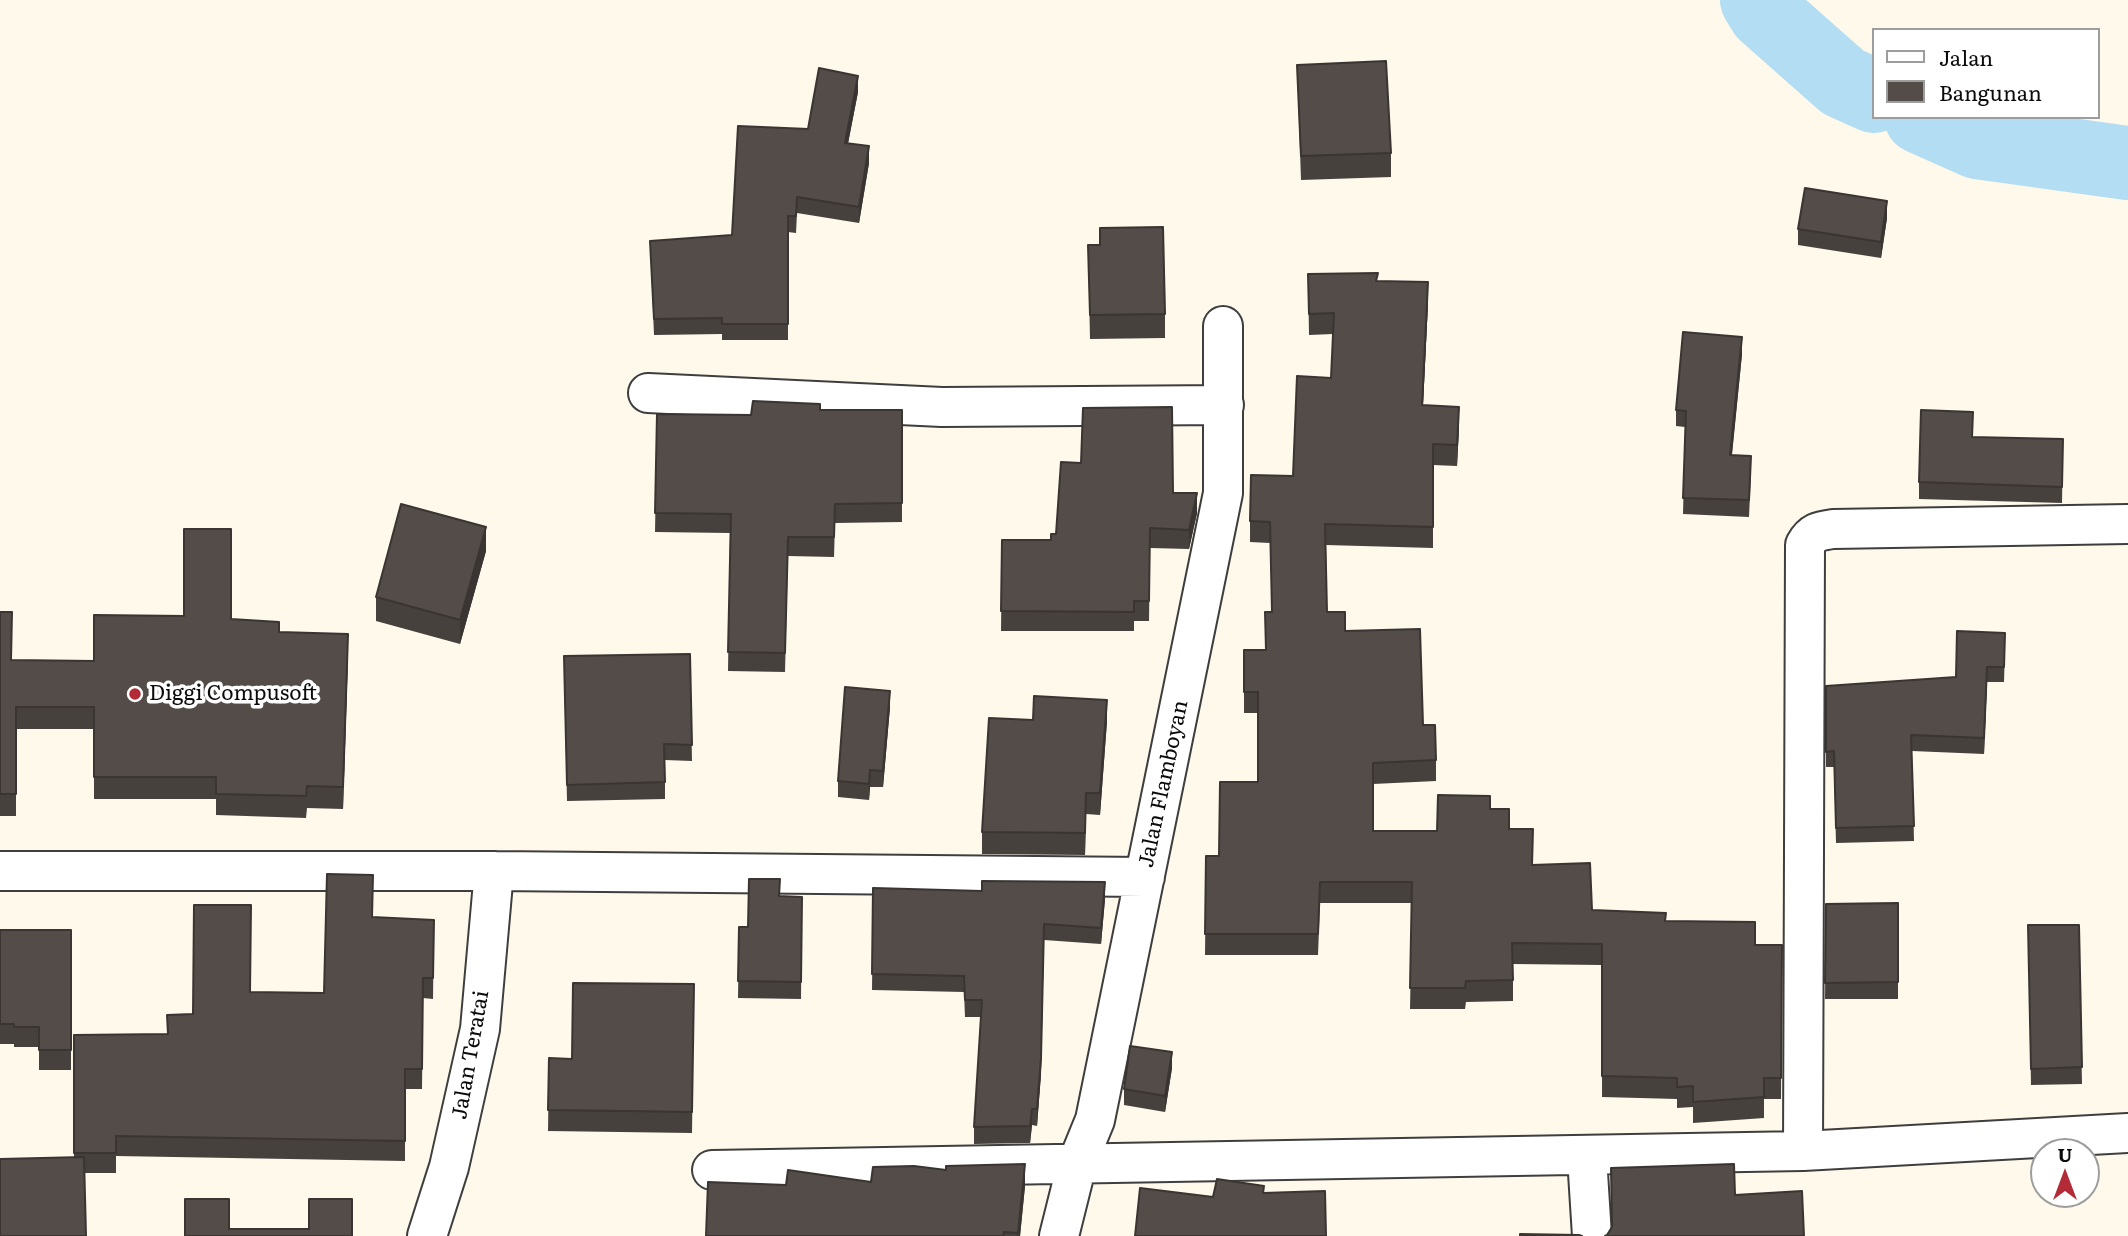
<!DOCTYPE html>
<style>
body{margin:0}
#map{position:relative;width:2128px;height:1236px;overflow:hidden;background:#fef9ea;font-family:Literata,serif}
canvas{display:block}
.legend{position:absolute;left:1872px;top:28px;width:228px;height:91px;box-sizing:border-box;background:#fff;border:2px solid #9d9d9d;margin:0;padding:9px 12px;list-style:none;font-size:21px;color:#0b0b0b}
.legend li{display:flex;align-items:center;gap:14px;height:35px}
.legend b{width:35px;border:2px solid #9d9d9d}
.north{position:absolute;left:2030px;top:1138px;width:70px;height:70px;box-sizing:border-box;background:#fff;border:2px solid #9d9d9d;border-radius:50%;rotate:0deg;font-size:19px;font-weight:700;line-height:28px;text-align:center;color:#0b0b0b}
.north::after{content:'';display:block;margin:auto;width:24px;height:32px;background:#b42b38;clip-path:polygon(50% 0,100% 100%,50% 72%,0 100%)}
</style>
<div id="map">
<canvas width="2128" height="1236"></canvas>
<ul class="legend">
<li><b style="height:9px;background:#fff"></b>Jalan</li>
<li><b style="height:19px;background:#534c48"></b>Bangunan</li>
</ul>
<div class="north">U</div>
</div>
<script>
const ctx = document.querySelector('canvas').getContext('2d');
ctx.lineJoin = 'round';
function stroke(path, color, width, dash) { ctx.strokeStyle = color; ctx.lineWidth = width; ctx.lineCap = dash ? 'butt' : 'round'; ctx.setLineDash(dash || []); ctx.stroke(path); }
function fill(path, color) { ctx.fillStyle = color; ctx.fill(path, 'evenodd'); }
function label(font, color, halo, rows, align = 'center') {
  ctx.font = font + ' Literata,serif'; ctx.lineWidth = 7; ctx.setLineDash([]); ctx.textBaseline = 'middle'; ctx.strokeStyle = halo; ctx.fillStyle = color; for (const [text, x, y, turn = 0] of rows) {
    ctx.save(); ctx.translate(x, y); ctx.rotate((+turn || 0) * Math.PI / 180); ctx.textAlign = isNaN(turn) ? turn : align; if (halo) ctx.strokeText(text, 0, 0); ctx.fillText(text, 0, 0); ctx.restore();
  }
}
const river = new Path2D(`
 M1757,0L1765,13L1843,82L1874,96
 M1921,117L1977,142L2128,163`);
const street = new Path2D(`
 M648,393L942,407L1224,405
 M0,871H494L1145,877
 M1803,1151L1805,545C1812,532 1819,531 1833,529L2128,524
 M1587,1157L1592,1236
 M712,1170L1803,1151L2128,1133
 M427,1236L449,1167L480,1029L494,871
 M1059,1236L1077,1164L1095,1120L1223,493V326`);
const wall = new Path2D(`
 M1297,65L1391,153V177L1301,180Z
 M858,92L848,143L869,163L859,223L797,213L796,233L788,232V340H722V334L654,335L650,241L732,235L808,129Z
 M1887,218L1881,258L1798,245V229Z
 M1088,245H1100L1165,314V338L1090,339Z
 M1308,274L1378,281L1428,303L1423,405L1459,428L1457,466L1433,465V548L1326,545L1327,612L1345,631L1423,725L1436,760V781L1373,784V831H1437L1490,809L1509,829L1533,865L1592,910L1666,921L1755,945H1782L1781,1099H1764V1118L1693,1123V1107L1677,1108V1099L1602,1097V965L1513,964V1001L1466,1002L1465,1009H1410L1412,903H1320L1318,955H1205L1206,856H1219L1258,782V713H1244V650H1265L1272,612L1270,543L1250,542V521L1293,476L1331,378L1333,334L1309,335Z
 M1742,354L1732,455L1751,473L1749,517L1683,514L1685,427L1676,426V410Z
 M820,410H902V522L835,523L834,557L788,556L785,672L728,671L730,533L655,532L657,414L751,415Z
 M1973,437L2063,439L2062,503L1919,499V482Z
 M1173,493L1197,513L1189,549L1150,548L1149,621H1134V631H1001L1002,540H1051L1056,534Z
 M486,551L460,644L376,621V597Z
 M0,612L11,660L94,661L231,619L279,632L348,656L343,809L307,808L306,818L216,815V799H94V729H16V816H0Z
 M2005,648L2004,682H1987L1984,754L1912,751L1914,841L1836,843L1834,767H1826V686L1956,677Z
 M690,654L692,761L665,760V799L567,801L564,672Z
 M890,707L883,787H870L869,800L838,797V781Z
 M1107,721L1100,815L1086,814L1085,855L982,854V832Z
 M873,888L1105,899L1101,944L1044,940L1041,1074L1037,1126L1032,1125L1030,1143L974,1144V1127L981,1017H965L964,992L872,990Z
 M780,896L802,897L801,999L738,998L739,927H748Z
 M1898,903V999H1825L1826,904Z
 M372,917L434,920L433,999L423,998L422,1089H405V1161L116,1156V1173H84L74,1157V1035L167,1034V1015L193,1014L250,992L324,993Z
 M2028,925H2079L2082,1084L2031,1085Z
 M0,930H71V1070H39V1047H14V1044H0Z
 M694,984L692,1133L548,1131L549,1058L572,1059Z
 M1172,1068L1165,1112L1124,1105V1089Z
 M871,1182L1025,1186L1020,1236H706L786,1185Z`);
const shadedWall = new Path2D(`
 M858,76V92L845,159V143Z
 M869,146V163L859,223V207Z
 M1887,201V218L1881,258V242Z
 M1428,282V303L1422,426V405Z
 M1742,337V354L1730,472V455Z
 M1459,407V428L1457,466V445Z
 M1197,493V513L1189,549V530Z
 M486,527V551L460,644V620Z
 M348,634V656L343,809V787Z
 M1987,667V682L1984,754V738Z
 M890,691V707L883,787V771Z
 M1107,700V721L1100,815V793Z
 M870,770V787L869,800V784Z
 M1086,793V814L1085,855V833Z
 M1105,882V899L1101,944V928Z
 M1044,940L1041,1074L1037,1126V1109Z
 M1172,1052V1068L1165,1112V1096Z
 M1032,1109V1125L1030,1143V1126Z
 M1025,1164V1186L1020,1236H1018Z`);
const building = new Path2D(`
 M1386,61L1391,153L1301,156L1297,65Z
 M819,68L858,76L845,143L869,146L859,207L797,197L796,216H788V324H722V318L654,319L650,241L732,235L738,126L808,129Z
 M1805,188L1887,201L1881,242L1798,229Z
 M1163,227L1165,314L1090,315L1088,245H1100V228Z
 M1378,273L1376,281L1428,282L1422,405L1459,407L1457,445L1433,444V527L1325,524L1327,612H1345V631L1420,629L1423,725H1435L1436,760L1373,763V831H1437L1438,795L1490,796V809H1509V829H1533L1532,865L1590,863L1592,910L1666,913L1665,921L1755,922V945H1782L1781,1078H1764V1097L1693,1102V1086L1677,1087V1078L1602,1076V944L1512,943L1513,980L1466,981L1465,988H1410L1412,882H1320L1318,934H1205L1206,856H1219L1220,782H1258V692H1244V650H1266L1265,612H1272L1270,522L1250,521L1251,475L1293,476L1297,376L1331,378L1334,313L1309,314L1308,274Z
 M1683,332L1742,337L1730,455L1751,456L1749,500L1683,498L1686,411L1676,410Z
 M753,401L820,404V410H902V503L835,504L834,537H788L785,653L728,652L731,514L655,513L657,414L751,415Z
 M1172,407L1173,493H1197L1189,530L1150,528L1149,601H1134V612L1001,611L1002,540H1051V534H1056L1061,462L1081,463L1083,408Z
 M1921,410L1973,412L1972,437L2063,439L2062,487L1919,482Z
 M401,504L486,527L460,620L376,597Z
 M184,529H231V619L279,622V632L348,634L343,787L307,786L306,796L216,794V777H94V707H16V794H0V612H12L11,660L94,661V615L184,616Z
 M1957,631L2005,633L2004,667H1987L1984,738L1911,735L1914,826L1836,828L1834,751L1826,752V686L1956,677Z
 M690,654L692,745L664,744L665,782L567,785L564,656Z
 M845,687L890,691L883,771L870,770L869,784L838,781Z
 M1034,696L1107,700L1100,793H1086L1085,833L982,832L989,718L1033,720Z
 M327,874L373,875L372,917L434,920L433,978H423L422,1069H405V1141L116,1136V1153H74V1035L168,1034L167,1015L193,1014L194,905H251L250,992L324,993Z
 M749,879H780L779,896L802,897L801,982L738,981L739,927H748Z
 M982,881L1105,882L1101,928L1044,924L1041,1058L1037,1109H1032L1030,1126L974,1127L982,1000H965L964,976L872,974L873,888L982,891Z
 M1898,903V982L1825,983L1826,904Z
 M2028,925H2079L2082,1067L2031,1069Z
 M0,930H71V1050H39V1027H14V1024H0Z
 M573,983L694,984L692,1112L548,1110L549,1058L572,1059Z
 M1130,1046L1172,1052L1165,1096L1124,1089Z
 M84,1157L86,1236H0V1159Z
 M1025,1164L1018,1233L1004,1232L1003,1236H706L708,1182L786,1185L788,1170L871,1182L873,1167L914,1166L946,1170V1166Z
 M1734,1164L1735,1195L1802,1191L1804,1236H1605L1607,1235L1612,1227L1611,1168Z
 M1217,1179L1264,1186L1263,1193L1325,1191L1326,1236H1135L1140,1188L1213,1197Z
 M185,1199H229V1229H309V1199H352V1236H185Z
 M1520,1234L1579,1235L1582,1236H1520Z`);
const markers = [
 [135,694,7,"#b42b38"]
];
const poiNames = [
 ["Diggi Compusoft",149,694]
];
const streetNames = [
 ["Jalan Flamboyan",1164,784,-78],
 ["Jalan Teratai",471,1055,-80]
];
stroke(river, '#b2ddf3', 74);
stroke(street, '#3e3e3e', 42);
stroke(street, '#fff', 38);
fill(wall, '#47413e');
fill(shadedWall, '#3a3532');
fill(building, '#534c48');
stroke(building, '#3a3532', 2);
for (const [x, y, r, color] of markers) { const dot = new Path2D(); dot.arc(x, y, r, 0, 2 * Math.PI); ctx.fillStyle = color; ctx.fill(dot); stroke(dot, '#fff', 2.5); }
label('21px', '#0b0b0b', '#fff', poiNames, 'left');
label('21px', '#0b0b0b', '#fff', streetNames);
</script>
